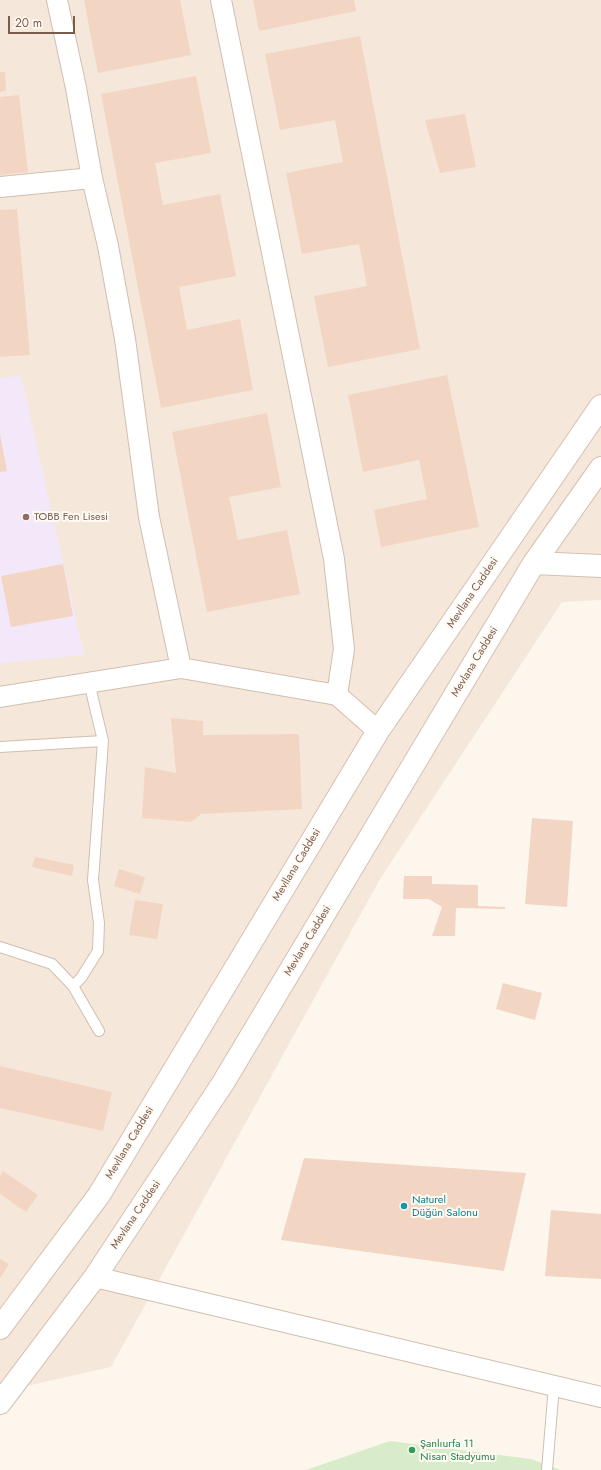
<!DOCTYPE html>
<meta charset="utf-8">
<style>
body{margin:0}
#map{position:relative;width:601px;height:1470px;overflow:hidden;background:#fdf6ec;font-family:Jost,sans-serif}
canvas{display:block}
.scale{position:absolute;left:8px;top:16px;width:67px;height:18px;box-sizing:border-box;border:2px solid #7a5c4d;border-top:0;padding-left:5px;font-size:12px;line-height:14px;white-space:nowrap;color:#7a5c4d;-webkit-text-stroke:3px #fffaf3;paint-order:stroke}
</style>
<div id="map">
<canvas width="601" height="1470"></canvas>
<div class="scale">20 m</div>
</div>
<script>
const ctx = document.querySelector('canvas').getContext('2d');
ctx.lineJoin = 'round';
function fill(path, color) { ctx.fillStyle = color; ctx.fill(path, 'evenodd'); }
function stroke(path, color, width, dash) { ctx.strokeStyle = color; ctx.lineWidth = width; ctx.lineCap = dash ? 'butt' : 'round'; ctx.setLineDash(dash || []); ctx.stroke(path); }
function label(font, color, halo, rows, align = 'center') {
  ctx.font = font + ' Jost,sans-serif'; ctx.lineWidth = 4; ctx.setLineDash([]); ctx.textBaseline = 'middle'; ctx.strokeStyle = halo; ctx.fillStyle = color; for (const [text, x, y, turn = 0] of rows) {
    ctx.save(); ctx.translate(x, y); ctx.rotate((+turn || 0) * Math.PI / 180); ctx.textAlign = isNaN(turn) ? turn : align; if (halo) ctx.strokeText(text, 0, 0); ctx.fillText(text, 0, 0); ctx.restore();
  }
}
const residential = new Path2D(`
 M0,0H601V600L562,602L380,879L111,1367L0,1392Z`);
const education = new Path2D(`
 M21,376L84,655L0,663V378Z`);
const green = new Path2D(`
 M390,1441L531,1459L561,1470H306Z`);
const building = new Path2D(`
 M84,0H180L191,55L98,73Z
 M253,0H354L356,11L259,31Z
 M360,36L420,349L328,367L314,296L367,286L359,244L302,254L286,173L343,162L335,120L280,130L265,54Z
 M0,72H5L6,91L0,92Z
 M196,76L211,153L155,163L163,205L220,194L236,276L179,287L187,330L240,319L253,390L161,408L101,94Z
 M19,95L28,172L0,175V97Z
 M465,114L476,167L440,173L425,120Z
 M17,209L30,355L0,357V210Z
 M447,375L479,527L381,547L374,510L427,499L419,460L363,472L348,395Z
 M267,413L281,487L229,497L238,540L287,530L300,594L207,612L172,432Z
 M0,434L7,471L0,472Z
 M63,564L73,616L11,627L1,576Z
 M171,718L203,721V735L299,734L302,809L201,814L191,822L142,818L145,767L176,773Z
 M532,818L573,821L567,907L525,904Z
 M35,857L74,865L72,876L32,867Z
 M119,869L145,877L140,894L114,886Z
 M404,876H432V884L478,885V906L505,907V909L456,908L455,936H432L442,907L429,899H403Z
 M135,900L163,904L157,939L129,935Z
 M503,983L542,993L535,1020L496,1009Z
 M0,1066L112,1092L103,1131L0,1108Z
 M304,1158L526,1173L504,1271L281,1240Z
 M3,1171L38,1195L26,1212L0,1194V1176Z
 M551,1210L601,1214V1279L545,1276Z
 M0,1259L9,1264L0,1278Z`);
const lane = new Path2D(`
 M0,747L103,741
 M0,947L52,964L73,986L99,1031
 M73,986L81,978L98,951L99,923L93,880L103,741L89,682
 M547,1470L554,1386`);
const street = new Path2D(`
 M57,0L76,88L92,178L108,246L125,339L149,517L181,668L337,695L378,731
 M221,0L334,559L344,649L337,695
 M0,187L92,178
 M0,697L181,668
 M95,1277L601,1397`);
const secondary = new Path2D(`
 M534,563L601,566
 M0,1328L99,1195L378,731L601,406
 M0,1403L95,1277L223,1083L534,563L601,468`);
const markers = [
 [26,517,4,"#8d6e63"],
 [404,1206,4,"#0f9aa8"],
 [412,1450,4,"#2e9e5b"]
];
const educationNames = [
 ["TOBB Fen Lisesi",34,517]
];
const streetNames = [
 ["Mevllana Caddesi",473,593,-56],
 ["Mevlana Caddesi",475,662,-59],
 ["Mevllana Caddesi",297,865,-59],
 ["Mevlana Caddesi",308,941,-59],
 ["Mevllana Caddesi",130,1143,-59],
 ["Mevlana Caddesi",136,1215,-56]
];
const cultureNames = [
 ["Naturel",412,1200],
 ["Düğün Salonu",412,1213]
];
const leisureNames = [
 ["Şanlıurfa 11",420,1444],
 ["Nisan Stadyumu",420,1457]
];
fill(residential, '#f5e8da');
fill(education, '#f3e8fa');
fill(green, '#d8ecc9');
fill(building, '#f3d5c3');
stroke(lane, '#d1beb0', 12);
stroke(street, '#d1beb0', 22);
stroke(secondary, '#d6c0b0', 24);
stroke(lane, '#fff', 10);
stroke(street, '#fff', 20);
stroke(secondary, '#fff', 22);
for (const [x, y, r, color] of markers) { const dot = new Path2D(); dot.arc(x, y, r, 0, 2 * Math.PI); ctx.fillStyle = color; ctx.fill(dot); stroke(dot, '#fffaf3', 1.5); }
label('11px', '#785e54', '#fffaf3', educationNames, 'left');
label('11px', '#7a5c4d', '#fffaf3', streetNames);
label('11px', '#0d838f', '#fffaf3', cultureNames, 'left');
label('11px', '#27864d', '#fffaf3', leisureNames, 'left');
</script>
